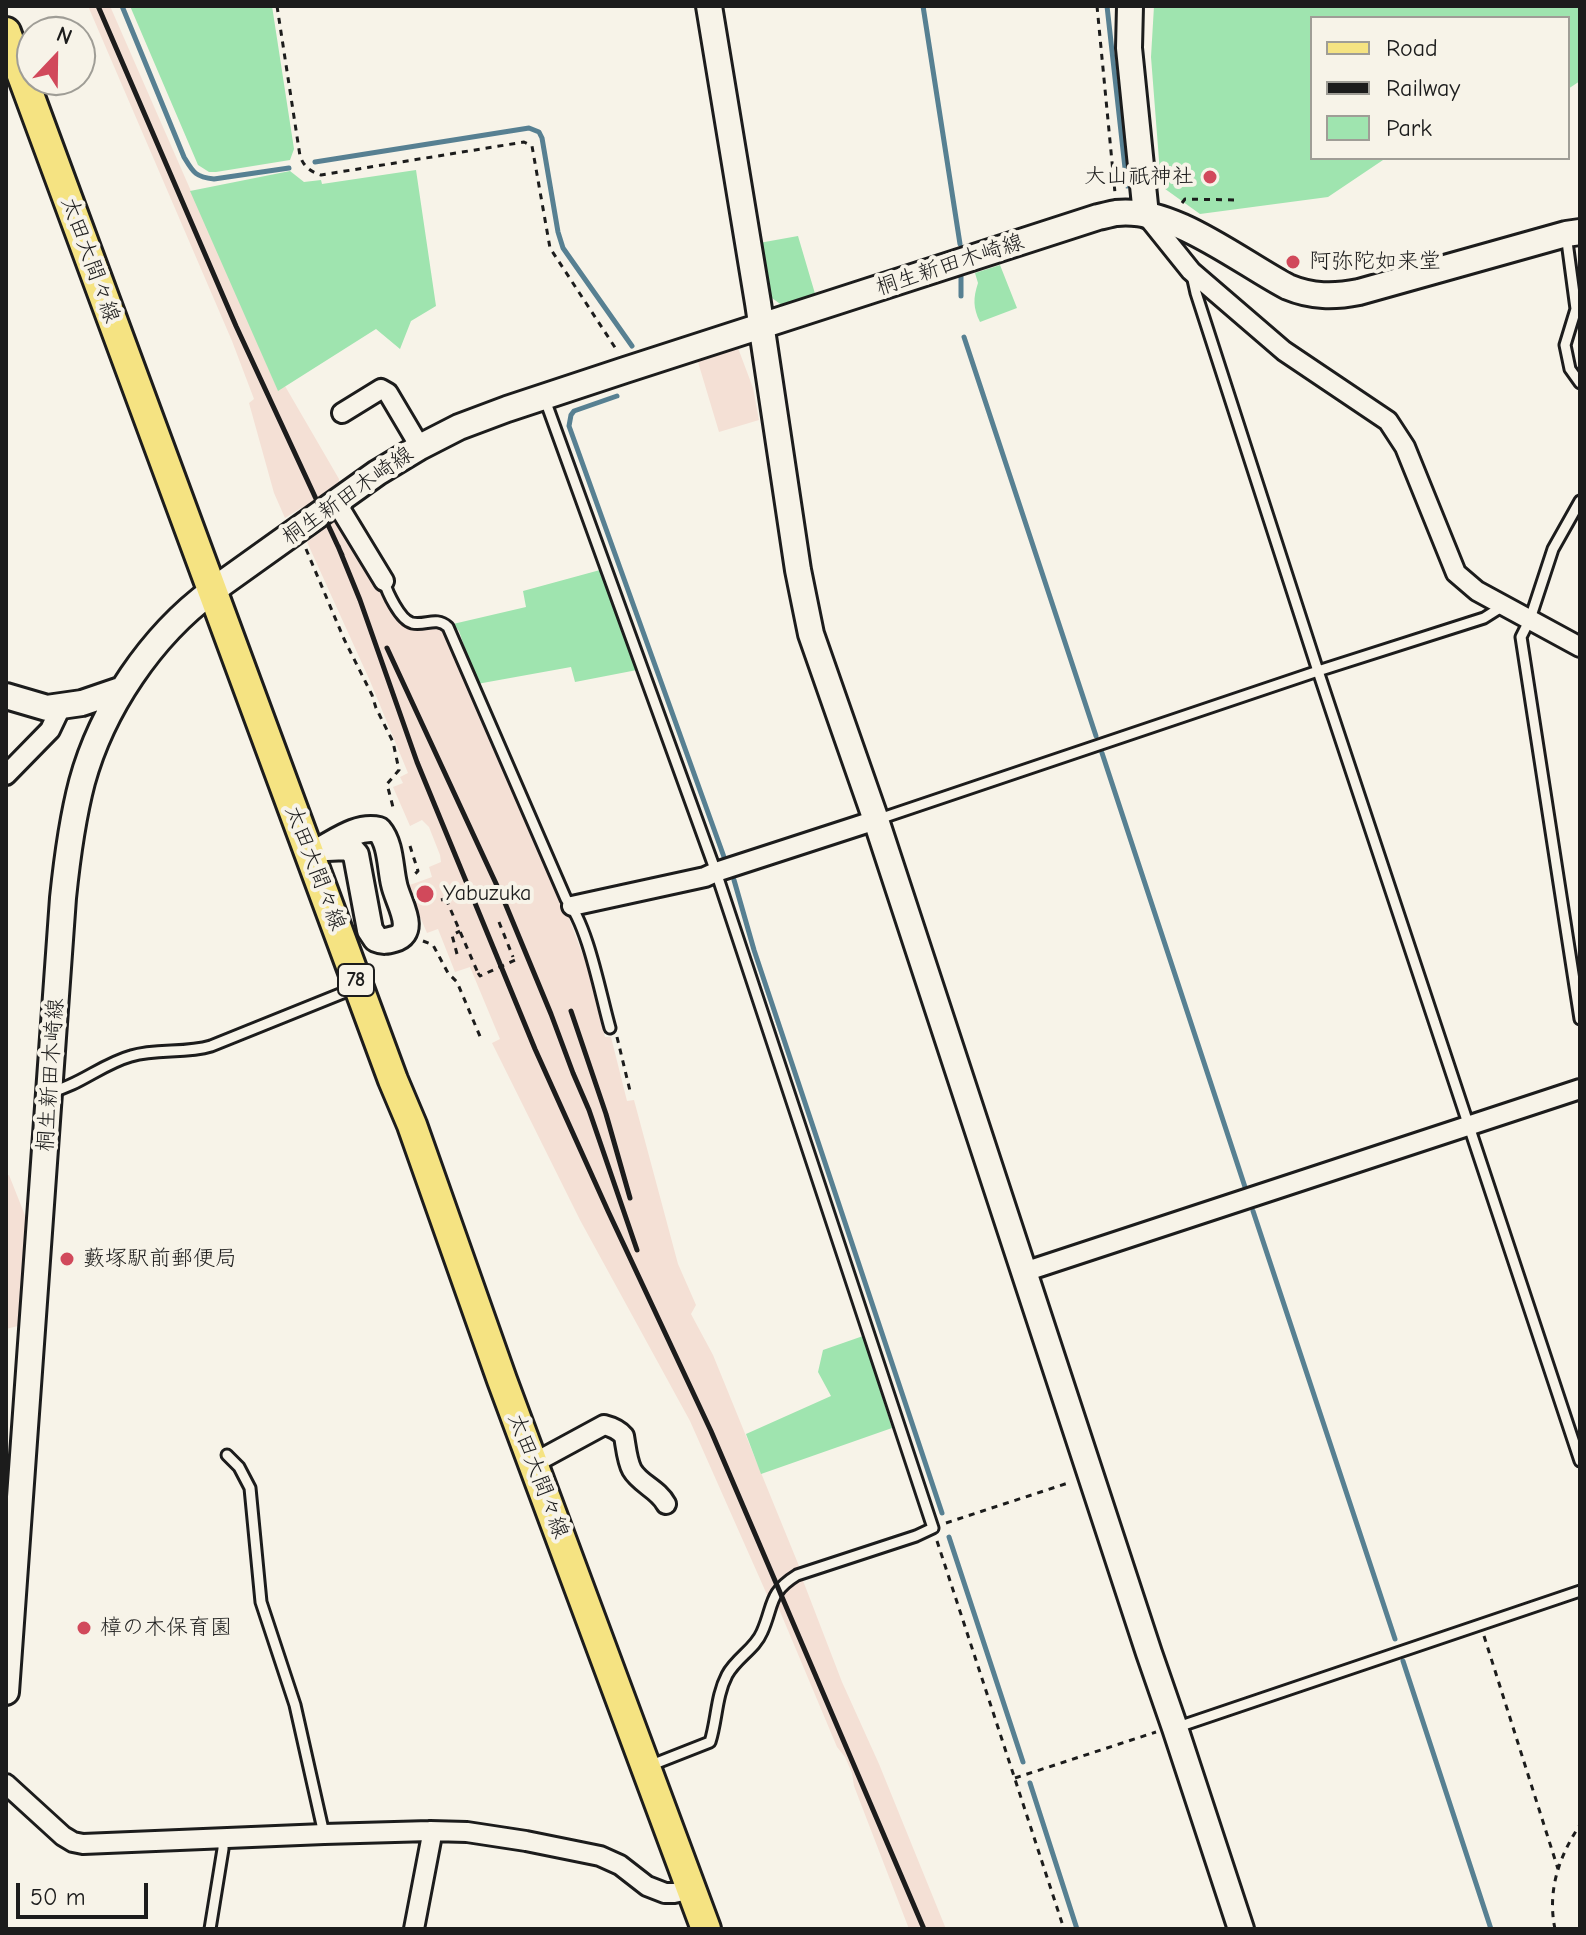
<!DOCTYPE html>
<meta charset="utf-8">
<style>
body{margin:0}
#map{position:relative;width:1586px;height:1935px;overflow:hidden;background:#f7f3e8;font-family:"Comic Neue",sans-serif}
canvas{display:block}
.frame{position:absolute;inset:0;border:8px solid #1c1c1c;pointer-events:none}
.legend{position:absolute;left:1310px;top:16px;width:260px;height:144px;box-sizing:border-box;background:#f7f3e8;border:2px solid #9f9d96;margin:0;padding:10px 14px;list-style:none;font-size:24px;color:#1c1c1c}
.legend li{display:flex;align-items:center;gap:16px;height:40px}
.legend b{width:40px;border:2px solid #9f9d96}
.north{position:absolute;left:16px;top:16px;width:80px;height:80px;box-sizing:border-box;background:#f7f3e8;border:2px solid #9f9d96;border-radius:50%;rotate:22deg;font-size:22px;font-weight:700;line-height:32px;text-align:center;color:#1c1c1c}
.north::after{content:'';display:block;margin:auto;width:28px;height:36px;background:#d1495b;clip-path:polygon(50% 0,100% 100%,50% 72%,0 100%)}
.scale{position:absolute;left:16px;top:1883px;width:132px;height:36px;box-sizing:border-box;border:4px solid #1c1c1c;border-top:0;padding-left:10px;font-size:24px;line-height:28px;white-space:nowrap;color:#1c1c1c;-webkit-text-stroke:6px #f7f3e8;paint-order:stroke}
</style>
<div id="map">
<canvas width="1586" height="1935"></canvas>
<div class="frame"></div>
<ul class="legend">
<li><b style="height:10px;background:#f5e382"></b>Road</li>
<li><b style="height:10px;background:#1c1c1c"></b>Railway</li>
<li><b style="height:22px;background:#9fe4af"></b>Park</li>
</ul>
<div class="north">N</div>
<div class="scale">50 m</div>
</div>
<script>
const ctx = document.querySelector('canvas').getContext('2d');
ctx.lineJoin = 'round';
function fillPath(path, color) { ctx.fillStyle = color; ctx.fill(path, 'evenodd'); }
function strokePath(path, color, width, dash) { ctx.strokeStyle = color; ctx.lineWidth = width; ctx.lineCap = dash ? 'butt' : 'round'; ctx.setLineDash(dash || []); ctx.stroke(path); }
function drawText(font, color, halo, rows, align = 'center') {
  ctx.font = font + ' "Comic Neue","Klee One",sans-serif'; ctx.lineWidth = 8; ctx.setLineDash([]); ctx.textBaseline = 'middle'; ctx.strokeStyle = halo; ctx.fillStyle = color; for (const [text, x, y, turn = 0] of rows) {
    ctx.save(); ctx.translate(x, y); ctx.rotate((+turn || 0) * Math.PI / 180); ctx.textAlign = isNaN(turn) ? turn : align; if (halo) ctx.strokeText(text, 0, 0); ctx.fillText(text, 0, 0); ctx.restore();
  }
}
fillPath(new Path2D(`
 M 88,6 L 110,6 L 278,390 L 285,386 L 339,479 L 339,487 L 304,512 L 301,508 L 285,518 L 274,493 L 249,403 L 254,399 L 232,341 Z
 M 738,348 L 753,388 L 759,420 L 719,432 L 698,362 Z
 M 337,519 L 404,627 L 415,630 L 440,629 L 444,634 L 562,905 L 567,913 L 587,966 L 605,1037 L 611,1037 L 627,1101 L 634,1100 L 678,1264 L 696,1305 L 691,1314 L 713,1355 L 799,1566 L 784,1578 L 768,1597 L 690,1421 L 580,1220 L 492,1043 L 500,1039 L 470,967 L 455,972 L 438,929 L 427,933 L 407,886 L 432,877 L 429,867 L 441,862 L 440,855 L 429,827 L 422,820 L 410,826 L 400,803 L 393,787 L 403,783 L 400,777 L 408,773 L 370,681 L 307,542 Z
 M 9,1175 L 28,1223 L 22,1325 L 6,1329 L 6,1176 Z
 M 802,1578 L 842,1682 L 879,1764 L 946,1929 L 909,1929 L 854,1786 L 852,1773 L 845,1757 L 837,1747 L 779,1609 L 773,1606 L 776,1597 L 789,1583 Z`), '#f4e0d5');
fillPath(new Path2D(`
 M 130,6 L 272,6 L 294,149 L 290,160 L 216,172 L 209,172 L 198,165 Z
 M 1154,6 L 1580,6 L 1580,81 L 1568,89 L 1568,18 L 1312,18 L 1312,158 L 1386,158 L 1328,197 L 1200,214 L 1161,186 L 1151,57 Z
 M 416,170 L 436,306 L 411,321 L 400,349 L 376,329 L 278,391 L 190,191 L 290,171 L 304,182 L 321,180 L 322,184 Z
 M 798,236 L 816,297 L 786,308 L 769,296 L 759,243 Z
 M 1000,265 L 1017,308 L 980,322 C 973,308 973,298 978,283 L 975,273 Z
 M 600,570 L 637,670 L 575,682 L 571,667 L 477,684 L 459,631 L 453,624 L 526,607 L 523,591 Z
 M 863,1336 L 892,1428 L 761,1474 L 746,1434 L 831,1396 L 818,1372 L 823,1350 Z`), '#9fe4af');
strokePath(new Path2D(`
 M 122,6 L 184,157 C 193,172 195,177 214,179 L 289,168
 M 923,6 L 960,244
 M 1107,6 L 1127,186
 M 315,162 L 529,128 L 539,132 L 542,138 L 558,232 L 563,248 L 632,346
 M 961,277 L 961,296
 M 964,337 L 1096,736
 M 617,396 L 574,411 L 571,415 L 569,426 L 724,857
 M 1102,753 L 1245,1187
 M 734,880 L 754,950 L 942,1513
 M 1253,1211 L 1395,1639
 M 949,1537 L 1023,1762
 M 1403,1661 L 1491,1929
 M 1030,1783 L 1077,1929`), '#578092', 5);
const lane = new Path2D(`
 M 1566,234 L 1576,309 L 1565,345 L 1570,369 L 1580,383
 M 1192,275 L 1196,293 L 1318,671 L 1580,1461
 M 544,397 L 716,872 L 933,1528 L 916,1536 L 797,1575 C 768,1593 774,1605 762,1632 C 755,1649 736,1658 727,1675 C 716,1696 717,1720 710,1742 L 649,1766
 M 1580,501 L 1553,549 L 1530,619 L 1521,637 L 1580,1019
 M 384,581 C 387,592 400,620 412,623 C 426,626 436,616 448,627 L 566,899 C 588,925 600,993 610,1028
 M 879,819 L 1318,671 L 1484,618 L 1503,606
 M 51,1092 C 80,1085 102,1064 131,1056 C 157,1048 185,1054 211,1046 L 355,988
 M 227,1455 L 239,1467 L 250,1488 L 261,1602 L 295,1705 L 324,1834
 M 1175,1728 L 1580,1591
 M 210,1929 L 223,1849 L 223,1839`);
const street = new Path2D(`
 M 1146,215 L 1191,271 L 1284,351 L 1388,421 L 1405,447 L 1456,573 L 1477,591 L 1580,647
 M 342,413 L 381,389 L 388,393 L 420,447
 M 336,502 L 384,581
 M 6,775 L 50,730 L 61,707
 M 572,906 L 705,877 L 716,872 L 876,820
 M 1024,1272 L 1580,1089
 M 534,1463 L 604,1425 C 612,1427 619,1430 624,1436 C 626,1447 627,1461 632,1470 C 640,1484 658,1489 666,1504
 M 6,1784 L 63,1836 L 73,1842 L 83,1844 L 324,1834 L 430,1831 L 467,1832 L 526,1841 L 600,1856 L 620,1865 L 647,1886 L 665,1893 L 674,1893 L 692,1889
 M 414,1929 L 431,1840 L 430,1831`);
const secondary = new Path2D(`
 M 709,6 L 758,303 L 798,570 L 811,634 L 876,820 L 1149,1653 L 1175,1728 L 1241,1929
 M 1130,6 L 1129,48 L 1146,215
 M 6,696 L 47,708 L 82,703 L 123,689
 M 310,855 C 331,846 355,824 379,830 C 391,844 390,867 394,884 C 397,901 419,932 394,939 C 387,941 383,942 376,939 L 370,930 L 356,855 L 349,847 L 327,848
 M 6,1692 L 63,898 C 67,859 72,820 82,782 C 102,709 151,636 212,591 L 377,473 L 420,447 L 459,427 L 507,409 L 625,370 L 1098,217 C 1104,216 1110,214 1116,213 C 1172,206 1240,262 1288,287 C 1312,297 1334,297 1359,292 L 1566,234 L 1580,232`);
const primary = new Path2D(`
 M 6,32 L 393,1080 L 412,1125 L 502,1380 L 706,1929`);
strokePath(lane, '#1c1c1c', 15);
strokePath(street, '#1c1c1c', 24);
strokePath(secondary, '#1c1c1c', 30);
strokePath(primary, '#1c1c1c', 34);
strokePath(new Path2D(`
 M 277,6 L 300,156 C 304,167 311,172 321,175 L 524,142 L 532,146 L 550,248 L 618,352
 M 1097,6 L 1115,193
 M 1182,203 L 1185,199 L 1235,200
 M 306,549 L 344,639 L 372,695 L 376,708 L 393,742 L 399,770 L 387,784 L 394,811
 M 410,846 L 418,871 L 414,875
 M 446,899 L 478,973
 M 441,900 L 451,897
 M 499,922 L 513,957
 M 423,941 L 433,945 L 448,973 L 457,982 L 482,1041
 M 457,954 L 452,935 L 460,931
 M 617,1037 L 631,1095
 M 946,1523 L 1071,1482
 M 937,1541 L 1064,1929
 M 1484,1636 L 1558,1869
 M 1015,1778 L 1156,1732
 M 1555,1929 C 1547,1891 1559,1856 1580,1825`), '#1c1c1c', 3, [6, 6]);
strokePath(lane, '#f7f3e8', 9);
strokePath(street, '#f7f3e8', 18);
strokePath(secondary, '#f7f3e8', 24);
strokePath(primary, '#f5e382', 28);
strokePath(new Path2D(`
 M 98,6 L 236,326 L 342,555
 M 338,546 L 360,600 L 417,762 L 535,1049 L 608,1211 L 711,1431 L 924,1929
 M 387,648 L 505,903 L 551,1014 L 573,1073 L 589,1110 L 637,1250
 M 571,1011 L 606,1114 L 630,1198`), '#1c1c1c', 5);
strokePath(new Path2D(`
 M 478,973 L 480,976 L 515,960 L 513,957`), '#1c1c1c', 3, [6, 6]);
for (const [x, y, r, color] of [
 [1210,177,8,"#d1495b"],
 [1293,262,8,"#d1495b"],
 [425,894,10,"#d1495b"],
 [67,1259,8,"#d1495b"],
 [84,1628,8,"#d1495b"]
]) { const dot = new Path2D(); dot.arc(x, y, r, 0, 2 * Math.PI); ctx.fillStyle = color; ctx.fill(dot); strokePath(dot, '#f7f3e8', 3); }
for (const [x, y, w] of [
 [356,980,36]
]) { const box = new Path2D(); box.roundRect(x - w / 2, y - 16, w, 32, 6); ctx.fillStyle = '#f7f3e8'; ctx.fill(box); strokePath(box, '#1c1c1c', 2); }
drawText('bold 20px', '#1c1c1c', null, [
 ["78",356,980]
]);
drawText('22px', '#1c1c1c', '#f7f3e8', [
 ["大山祇神社",1194,177,"right"],
 ["阿弥陀如来堂",1309,262],
 ["Yabuzuka",443,894],
 ["藪塚駅前郵便局",83,1259],
 ["樟の木保育園",100,1628]
], 'left');
drawText('22px', '#1c1c1c', '#f7f3e8', [
 ["太田大間々線",90,260,70],
 ["桐生新田木崎線",950,265,-18],
 ["桐生新田木崎線",348,496,-35],
 ["太田大間々線",315,868,69],
 ["桐生新田木崎線",51,1075,-86],
 ["太田大間々線",538,1476,69]
]);
</script>
